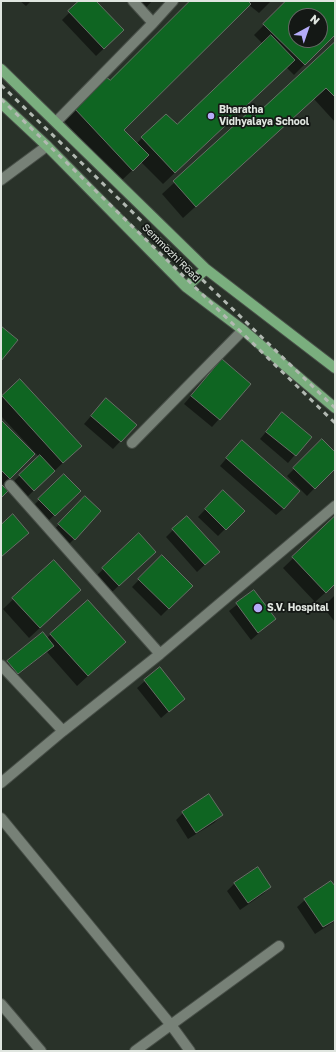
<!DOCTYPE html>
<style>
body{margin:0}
#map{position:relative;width:336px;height:1052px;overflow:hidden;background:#293229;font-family:"Golos Text",sans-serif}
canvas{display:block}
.frame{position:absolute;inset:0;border:2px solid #e0e6e0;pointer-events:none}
.north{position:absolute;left:288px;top:8px;width:40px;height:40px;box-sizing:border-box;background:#141815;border:1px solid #666a66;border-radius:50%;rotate:40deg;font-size:11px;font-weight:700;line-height:16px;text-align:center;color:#e0e6e0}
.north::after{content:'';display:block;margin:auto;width:14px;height:18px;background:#b5acf9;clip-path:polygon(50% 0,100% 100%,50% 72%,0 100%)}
</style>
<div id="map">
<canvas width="336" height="1052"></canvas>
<div class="frame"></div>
<div class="north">N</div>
</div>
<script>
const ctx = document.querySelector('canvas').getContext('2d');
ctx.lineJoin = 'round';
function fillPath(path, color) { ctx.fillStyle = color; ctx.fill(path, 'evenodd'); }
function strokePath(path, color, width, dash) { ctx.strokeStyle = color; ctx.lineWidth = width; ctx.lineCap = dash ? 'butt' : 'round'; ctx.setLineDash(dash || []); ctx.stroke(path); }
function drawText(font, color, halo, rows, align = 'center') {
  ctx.font = font + ' "Golos Text",sans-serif'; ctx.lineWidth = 3.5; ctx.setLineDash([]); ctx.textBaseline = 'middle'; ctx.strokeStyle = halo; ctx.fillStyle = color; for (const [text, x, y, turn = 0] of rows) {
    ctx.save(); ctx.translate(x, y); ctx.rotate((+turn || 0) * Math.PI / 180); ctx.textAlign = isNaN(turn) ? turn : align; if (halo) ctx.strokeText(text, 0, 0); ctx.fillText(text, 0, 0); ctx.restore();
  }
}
fillPath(new Path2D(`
 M 20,1 L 31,1 L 26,6 Z
 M 81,1 L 95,1 L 123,30 L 96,56 L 62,20 Z
 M 133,1 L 152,1 L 143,11 Z
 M 191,1 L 271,1 L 259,13 L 249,5 L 123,130 L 136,144 L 166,115 L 176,126 L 263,44 L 254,35 L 288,1 L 335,1 L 335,34 L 294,75 L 286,67 L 163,184 L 141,162 L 120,182 L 64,121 L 106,78 L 110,82 ZM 296,16 L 320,16 L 320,40 L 296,40 Z
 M 335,43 L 335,122 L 314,99 L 183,218 L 162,194 L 250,113 L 253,117 Z
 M 215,368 L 250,384 L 212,427 L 184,404 Z
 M 20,380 L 70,456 L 26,498 L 12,483 L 39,457 L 1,416 L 1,398 Z
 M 99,407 L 136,425 L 113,449 L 84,424 Z
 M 275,421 L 310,437 L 288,463 L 260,439 Z
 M 1,422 L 33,454 L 1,486 L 1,496 Z
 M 322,441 L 335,454 L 335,467 L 307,496 L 287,476 Z
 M 234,449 L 284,508 L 276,515 L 220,466 Z
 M 64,475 L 79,491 L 47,522 L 32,507 Z
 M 223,491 L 243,511 L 218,536 L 198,517 Z
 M 77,505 L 74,539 L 67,546 L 52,532 Z
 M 335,518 L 335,584 L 315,602 L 283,568 Z
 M 173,530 L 211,559 L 197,572 L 166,537 Z
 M 139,535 L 147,559 L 111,593 L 95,577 Z
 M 162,556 L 191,586 L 161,616 L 132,587 Z
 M 53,561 L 70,600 L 29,638 L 3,609 Z
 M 254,591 L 275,619 L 251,640 L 229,611 Z
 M 335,595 L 335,622 L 323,607 Z
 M 51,634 L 114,652 L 77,686 L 47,652 L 10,681 L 1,669 L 8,662 L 47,638 Z
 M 145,681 L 183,699 L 161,718 L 137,688 Z
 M 183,813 L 222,815 L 214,823 L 188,839 L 176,820 Z
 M 257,868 L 270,887 L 263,894 L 240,910 L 227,891 L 234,884 Z
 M 335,888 L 335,921 L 315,934 L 297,907 L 305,900 Z`), '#0007');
const building = new Path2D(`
 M 79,1 L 96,1 L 124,30 L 104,49 L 68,11 Z
 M 190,1 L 248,1 L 251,4 L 124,130 L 149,155 L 133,171 L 75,109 L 106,77 L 110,80 Z
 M 286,1 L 335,1 L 335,35 L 305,65 L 263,24 ZM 296,16 L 320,16 L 320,40 L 296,40 Z
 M 271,35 L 295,60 L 175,173 L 141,137 L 166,114 L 177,124 Z
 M 335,42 L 335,97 L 326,88 L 196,207 L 173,181 L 250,111 L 254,116 Z
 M 1,326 L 18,340 L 1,361 Z
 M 222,359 L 251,384 L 220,420 L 191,396 Z
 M 20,379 L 82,446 L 63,463 L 2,396 Z
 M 106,398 L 137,425 L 121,442 L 91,416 Z
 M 282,412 L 312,437 L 296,456 L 266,432 Z
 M 1,420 L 35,454 L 10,479 L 1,470 Z
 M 322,439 L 335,452 L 335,469 L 315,489 L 293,468 Z
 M 242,440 L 300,491 L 284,509 L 226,458 Z
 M 40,455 L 55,471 L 34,491 L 19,475 Z
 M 64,474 L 81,491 L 55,516 L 38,499 Z
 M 1,484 L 8,491 L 1,498 Z
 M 223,490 L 245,511 L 226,530 L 205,509 Z
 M 85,496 L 101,511 L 75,540 L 58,524 Z
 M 13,514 L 29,533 L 1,557 L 1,525 Z
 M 187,516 L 220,552 L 205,565 L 172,529 Z
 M 335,516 L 335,584 L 326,593 L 292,557 Z
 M 139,533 L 156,552 L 119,586 L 102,568 Z
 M 162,555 L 193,586 L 169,609 L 138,579 Z
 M 54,560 L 81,590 L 40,628 L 12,598 Z
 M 254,590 L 276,619 L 258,633 L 236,603 Z
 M 88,600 L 126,642 L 88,676 L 50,634 Z
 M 43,632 L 54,646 L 18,674 L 7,661 Z
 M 160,667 L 185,699 L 169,712 L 144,680 Z
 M 209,794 L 223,815 L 196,833 L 182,812 Z
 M 258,867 L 271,887 L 248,903 L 234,883 Z
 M 331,881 L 335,886 L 335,920 L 323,927 L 304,899 Z`);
fillPath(building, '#0f6522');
strokePath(building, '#667066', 1);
const minor = new Path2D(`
 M 153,23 L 173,1
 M 56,122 L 153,23 L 133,1
 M 1,180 L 47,146
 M 132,443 L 243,330
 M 10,485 L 160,654
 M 1,665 L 63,731 L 160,654 L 335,506
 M 1,783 L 63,731
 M 1,818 L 171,1025 L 190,1051
 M 1,1004 L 41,1051
 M 135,1051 L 279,946`);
const major = new Path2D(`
 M 1,69 L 206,269 L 335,368
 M 1,103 L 47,146 L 186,287 L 243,330 L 335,408
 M 186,287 L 206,269`);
strokePath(minor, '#484f48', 12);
strokePath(major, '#484f48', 12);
strokePath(minor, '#778177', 10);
strokePath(major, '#7aae7e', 10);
strokePath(new Path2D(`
 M 1,85 L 335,408
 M 1,99 L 335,423`), '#b2b9b2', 3, [5, 5]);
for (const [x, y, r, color] of [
 [211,116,4,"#b5acf9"],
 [258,608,5,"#b5acf9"]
]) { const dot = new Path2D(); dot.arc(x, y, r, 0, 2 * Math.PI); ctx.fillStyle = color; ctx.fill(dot); strokePath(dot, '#141815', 1.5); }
drawText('bold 10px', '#e0e6e0', '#141815', [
 ["Bharatha",219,110],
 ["Vidhyalaya School",219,122],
 ["S.V. Hospital",267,608]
], 'left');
drawText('10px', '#e0e6e0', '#141815', [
 ["Semmozhi Road",171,253,45]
]);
</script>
